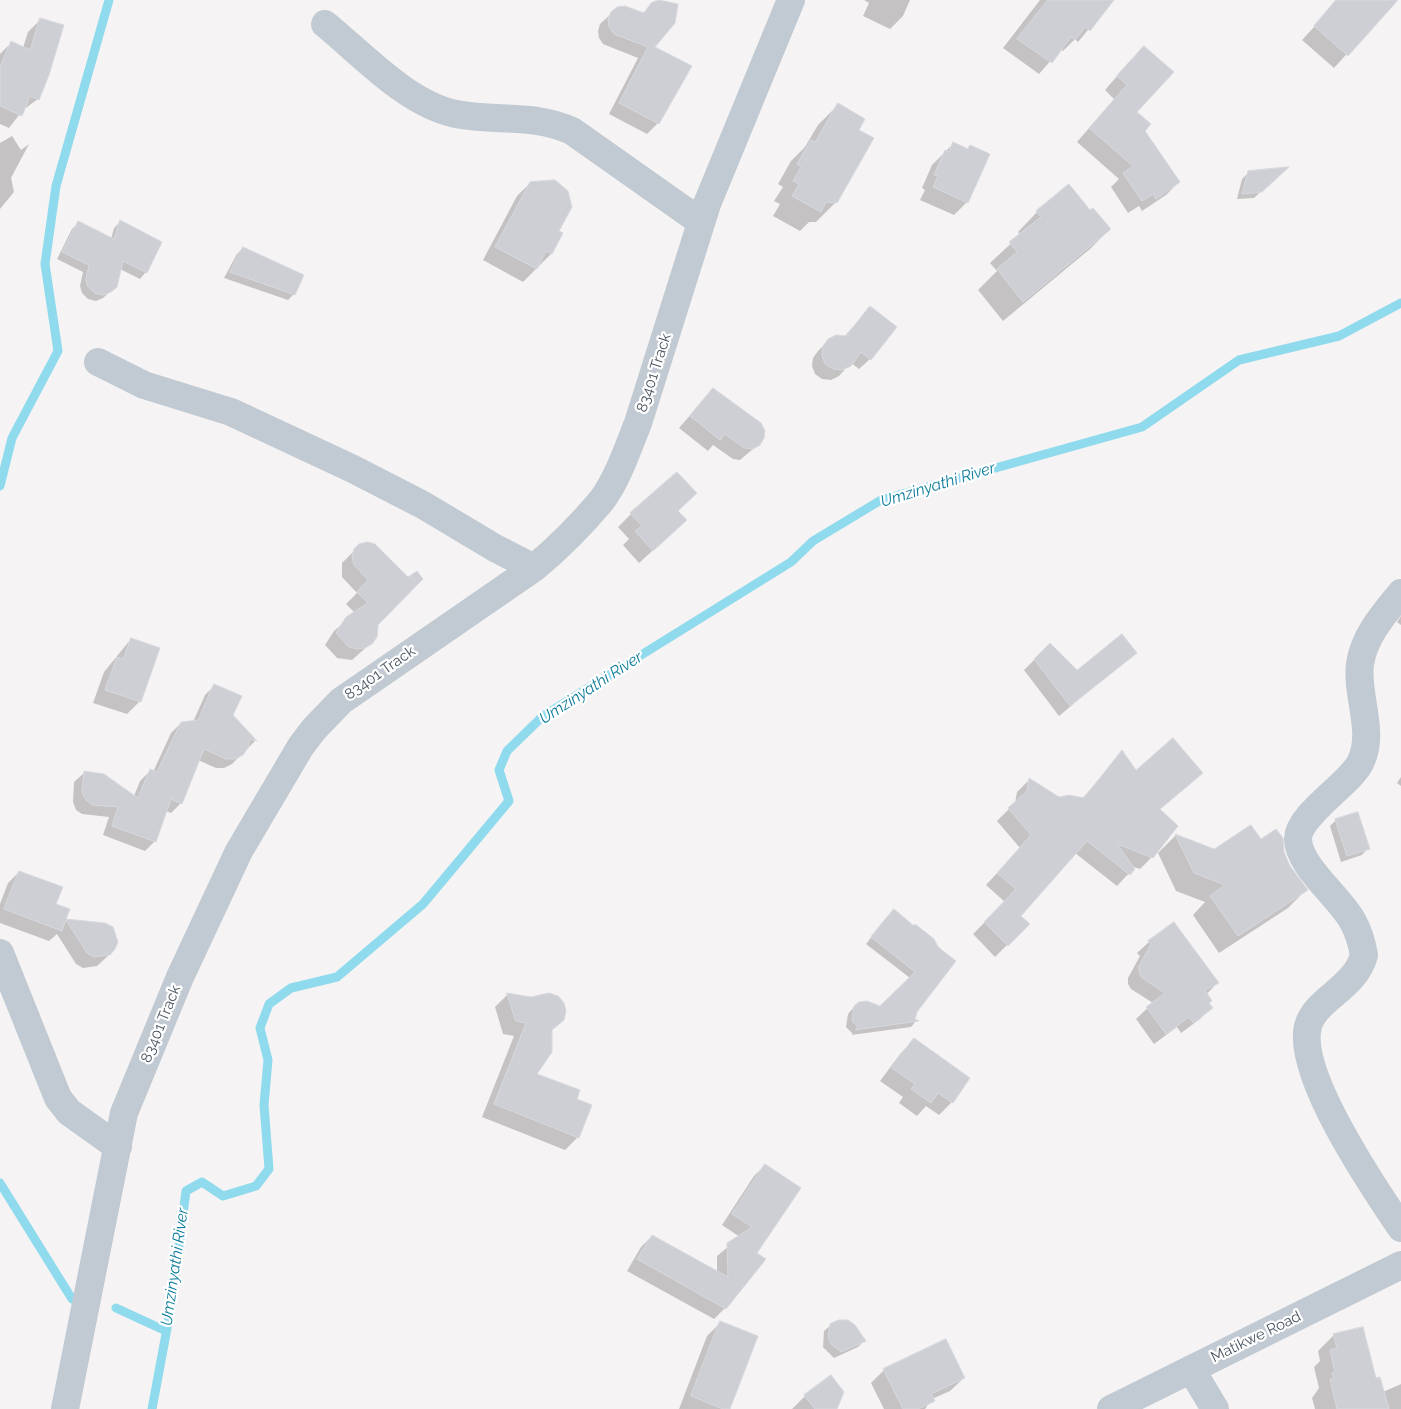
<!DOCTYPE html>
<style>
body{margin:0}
canvas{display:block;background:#f5f3f3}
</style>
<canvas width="1401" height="1409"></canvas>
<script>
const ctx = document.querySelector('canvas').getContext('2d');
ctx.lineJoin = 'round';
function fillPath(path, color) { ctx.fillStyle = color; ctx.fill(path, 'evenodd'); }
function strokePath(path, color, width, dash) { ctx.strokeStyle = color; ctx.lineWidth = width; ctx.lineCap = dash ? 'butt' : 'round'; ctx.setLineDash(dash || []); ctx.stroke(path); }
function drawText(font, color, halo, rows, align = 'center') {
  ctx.font = font + ' Raleway,sans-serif'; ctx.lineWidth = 4.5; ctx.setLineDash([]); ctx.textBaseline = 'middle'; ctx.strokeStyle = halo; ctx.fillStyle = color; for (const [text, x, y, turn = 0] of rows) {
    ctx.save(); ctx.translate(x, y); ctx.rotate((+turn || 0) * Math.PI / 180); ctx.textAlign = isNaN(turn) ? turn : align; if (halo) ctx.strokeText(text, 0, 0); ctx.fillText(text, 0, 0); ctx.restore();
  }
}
fillPath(new Path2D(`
 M 864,0 L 910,0 L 903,16 L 890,29 L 863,16 L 869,3 Z
 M 1040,0 L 1103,0 L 1109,5 L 1078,42 L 1075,39 L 1063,51 L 1061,49 L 1039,74 L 1003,48 Z
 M 1339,0 L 1396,0 L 1334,68 L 1302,40 Z
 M 652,4 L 658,123 L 647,134 L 609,114 L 638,58 L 603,44 L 599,38 L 598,31 L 600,24 L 612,13 L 642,14 Z
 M 40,20 L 38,99 L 23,110 L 9,128 L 0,124 L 0,54 L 11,43 L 23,48 L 28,32 Z
 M 1131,60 L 1135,112 L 1144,131 L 1179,182 L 1166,195 L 1142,211 L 1139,206 L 1128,213 L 1111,187 L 1119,179 L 1077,142 L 1114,99 L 1105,90 Z
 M 838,105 L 857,130 L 836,202 L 816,222 L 809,222 L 800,231 L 773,216 L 780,204 L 774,201 L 783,187 L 778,184 L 791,161 L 805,147 L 818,125 Z
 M 12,136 L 21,150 L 29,144 L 11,178 L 14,192 L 0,209 L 0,143 Z
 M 953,144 L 967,150 L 970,146 L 967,202 L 954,215 L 920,200 L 925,190 L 922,188 L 932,165 Z
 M 1285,169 L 1254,198 L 1237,199 L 1242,179 L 1249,172 Z
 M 530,183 L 557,231 L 561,234 L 551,254 L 523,282 L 483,260 L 517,196 Z
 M 1090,211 L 1110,229 L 1090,249 L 1003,321 L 978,290 L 997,271 L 990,263 L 1020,235 L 1018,232 L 1037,212 Z
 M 120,222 L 161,243 L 146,272 L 140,279 L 120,269 L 116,286 L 103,298 L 96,301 L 88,299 L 82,293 L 80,286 L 83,272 L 57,259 L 72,229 L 78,223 L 111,239 L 114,228 Z
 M 243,248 L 294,294 L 288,300 L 224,278 L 237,254 Z
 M 870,307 L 870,359 L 859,369 L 851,363 L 839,376 L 831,380 L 822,379 L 815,374 L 812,366 L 813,358 L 818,351 L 829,340 L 844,337 Z
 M 713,389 L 759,444 L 740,460 L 733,459 L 713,445 L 708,451 L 679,428 Z
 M 676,511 L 672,533 L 639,563 L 623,545 L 629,539 L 618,527 L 631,514 Z
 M 367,543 L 371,643 L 352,660 L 337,658 L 325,645 L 334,631 L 355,613 L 346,604 L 357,593 L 342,577 L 342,563 L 360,545 Z
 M 1401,616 L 1401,625 L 1397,622 Z
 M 131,639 L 140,701 L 127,714 L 93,703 L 104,672 Z
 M 1050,644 L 1076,671 L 1135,653 L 1059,716 L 1024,670 Z
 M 214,686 L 232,715 L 255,741 L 232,764 L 224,768 L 216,768 L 198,760 L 181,803 L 171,813 L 166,811 L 155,841 L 145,851 L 103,835 L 109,817 L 82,814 L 76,810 L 73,802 L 74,782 L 84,773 L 134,796 L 140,781 L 150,771 L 153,772 L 171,733 L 181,723 L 193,722 L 205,695 Z
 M 1122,752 L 1136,771 L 1189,785 L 1159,810 L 1152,857 L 1140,869 L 1131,866 L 1133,869 L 1117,886 L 1075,853 L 1019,916 L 1028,924 L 995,957 L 973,934 L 1005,902 L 986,885 L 1020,848 L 997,821 L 1015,803 L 1017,792 L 1029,780 L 1059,799 L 1082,799 Z
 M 1401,777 L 1401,786 L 1397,783 Z
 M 1336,820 L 1368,848 L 1362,855 L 1341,862 L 1330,826 Z
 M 1176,835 L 1214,851 L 1261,841 L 1283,852 L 1289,867 L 1306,890 L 1288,908 L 1219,953 L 1193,915 L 1205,902 L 1176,891 L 1158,853 Z
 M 19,872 L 55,905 L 64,920 L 105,924 L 109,955 L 97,966 L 83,968 L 76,964 L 57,934 L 49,941 L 0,923 L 0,904 L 8,883 Z
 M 887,917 L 913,927 L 915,925 L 954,961 L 916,1011 L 913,1020 L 916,1021 L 911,1027 L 851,1035 L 853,1034 L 846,1027 L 848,1014 L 854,1007 L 880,1007 L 910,978 L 866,944 Z
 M 1149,942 L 1217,983 L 1206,995 L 1211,1008 L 1200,1019 L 1181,1033 L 1177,1027 L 1154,1044 L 1136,1019 L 1153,1003 L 1131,989 L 1128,984 L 1128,978 L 1140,956 L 1137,953 Z
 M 508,994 L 551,1031 L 535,1074 L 575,1099 L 578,1137 L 565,1150 L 482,1117 L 514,1036 L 503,1034 L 495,1007 Z
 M 914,1039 L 952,1102 L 939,1115 L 926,1106 L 917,1116 L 899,1103 L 903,1097 L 880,1081 L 901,1053 Z
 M 765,1165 L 755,1254 L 725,1308 L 714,1319 L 627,1271 L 641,1247 L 652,1236 L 717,1272 L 717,1256 L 740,1237 L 722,1225 L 754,1176 Z
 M 721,1322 L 729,1409 L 679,1409 L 707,1336 Z
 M 831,1325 L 864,1341 L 858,1347 L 834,1358 L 823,1347 L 824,1331 Z
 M 1334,1335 L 1375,1379 L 1383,1392 L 1401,1384 L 1401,1409 L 1315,1409 L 1312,1398 L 1319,1388 L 1314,1367 L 1320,1361 L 1318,1351 Z
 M 884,1370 L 964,1378 L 950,1391 L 932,1399 L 925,1409 L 884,1409 L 871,1383 Z
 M 805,1396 L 836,1409 L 792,1409 Z`), '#0003');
strokePath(new Path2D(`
 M 0,486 L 12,438 L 58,351 L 45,264 L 56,186 L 109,0
 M 0,1183 L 72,1299
 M 116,1308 L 166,1331
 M 152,1409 L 171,1307 L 186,1191 L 202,1182 L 223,1196 L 256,1186 L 269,1169 L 264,1105 L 268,1060 L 260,1028 L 269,1004 L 291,988 L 337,977 L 423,904 L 509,801 L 499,770 L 507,751 L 543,716 L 791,562 L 813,541 L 881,500 L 1142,427 L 1239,360 L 1339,336 L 1401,303`), '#90daee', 9);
const building = new Path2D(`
 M 659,0 L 678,4 L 675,23 L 655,47 L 692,66 L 659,124 L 619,103 L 648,47 L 614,34 L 609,27 L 608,19 L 611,12 L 617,7 L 625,6 L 644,13 L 651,3 Z
 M 1048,0 L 1114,0 L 1090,31 L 1085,27 L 1075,40 L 1071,37 L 1052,63 L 1017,39 Z
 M 1336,0 L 1398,0 L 1348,56 L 1314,26 Z
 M 40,18 L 64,25 L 49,75 L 39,100 L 30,96 L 22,116 L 0,106 L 0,67 L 11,41 L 30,50 Z
 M 1144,46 L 1174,72 L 1137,112 L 1151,124 L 1145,131 L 1180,182 L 1156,199 L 1153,194 L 1142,201 L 1123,173 L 1133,166 L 1089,128 L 1127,85 L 1117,76 Z
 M 838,103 L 865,119 L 859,130 L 874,138 L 837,203 L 826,202 L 821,212 L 792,196 L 799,184 L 793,181 L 801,167 L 797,164 L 811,140 L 815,142 Z
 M 953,142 L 968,149 L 970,145 L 990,154 L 968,203 L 933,187 L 938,176 L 934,175 L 945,150 L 949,152 Z
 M 1289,167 L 1262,192 L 1242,194 L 1248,171 Z
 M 555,180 L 568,191 L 572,207 L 559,231 L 563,233 L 552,254 L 546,251 L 537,269 L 495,247 L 530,182 Z
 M 1069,184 L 1090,210 L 1093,208 L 1111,229 L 1023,302 L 997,269 L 1017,252 L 1009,242 L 1041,217 L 1036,211 Z
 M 120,220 L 162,242 L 147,273 L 123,261 L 117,287 L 111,292 L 103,295 L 95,293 L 88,287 L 86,279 L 89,265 L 62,252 L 78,221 L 114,239 Z
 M 243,247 L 304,275 L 295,295 L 230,272 Z
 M 870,306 L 897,327 L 871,360 L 861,352 L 851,366 L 842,370 L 833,369 L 825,364 L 822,355 L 823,346 L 828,339 L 836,335 L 846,336 Z
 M 713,388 L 761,423 L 765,431 L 764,438 L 760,445 L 753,449 L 744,448 L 725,434 L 720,440 L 690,416 Z
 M 677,472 L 697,493 L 678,511 L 687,520 L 653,551 L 635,531 L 642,526 L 630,513 Z
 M 368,542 L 375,544 L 408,577 L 417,571 L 423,579 L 378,625 L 377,637 L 372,644 L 365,648 L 357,649 L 349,647 L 336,633 L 346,617 L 368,603 L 357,592 L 368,580 L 354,565 L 352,557 L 354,549 L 359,544 Z
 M 1122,634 L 1137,653 L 1070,706 L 1034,659 L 1050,643 L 1077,670 Z
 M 131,638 L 160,648 L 141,702 L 105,690 L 117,657 L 123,659 Z
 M 214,684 L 242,696 L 233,715 L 257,741 L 250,739 L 248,748 L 243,755 L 235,759 L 226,759 L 204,749 L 182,804 L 171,799 L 156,842 L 112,826 L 118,807 L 92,805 L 86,800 L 82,792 L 84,771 L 104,774 L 138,798 L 150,769 L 157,772 L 181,722 L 198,720 Z
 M 1173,738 L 1203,773 L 1160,809 L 1178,826 L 1153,858 L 1117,844 L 1135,869 L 1130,875 L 1087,841 L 1021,916 L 1030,924 L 1008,946 L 984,922 L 1016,889 L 997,873 L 1031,835 L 1008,808 L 1027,791 L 1029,778 L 1059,797 L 1069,795 L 1084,798 L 1122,750 L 1136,770 Z
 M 1358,812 L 1370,849 L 1347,856 L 1335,819 Z
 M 1251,825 L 1261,839 L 1276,829 L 1283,838 L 1284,852 L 1290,866 L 1308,890 L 1238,936 L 1210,896 L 1225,885 L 1194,873 L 1175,834 L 1214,849 Z
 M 19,871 L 63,887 L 56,904 L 70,909 L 66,919 L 105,923 L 113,927 L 118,942 L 115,949 L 110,955 L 94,957 L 87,953 L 66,920 L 62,931 L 4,909 Z
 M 894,909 L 914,926 L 915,924 L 934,939 L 938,947 L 956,961 L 917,1012 L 915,1019 L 919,1021 L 855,1030 L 858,1027 L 852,1021 L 854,1006 L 859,1002 L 867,1001 L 880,1006 L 915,972 L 871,937 Z
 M 1174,922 L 1219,983 L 1205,990 L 1212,1001 L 1209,1003 L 1213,1008 L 1193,1023 L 1189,1017 L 1166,1034 L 1146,1007 L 1165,993 L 1142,978 L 1139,972 L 1139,966 L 1151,944 L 1148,941 Z
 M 507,993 L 531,997 L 549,993 L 558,996 L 564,1003 L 566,1011 L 564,1020 L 552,1030 L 552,1052 L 537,1074 L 580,1090 L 577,1099 L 592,1105 L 579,1138 L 494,1104 L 526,1023 L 516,1021 Z
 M 914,1038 L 970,1078 L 953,1103 L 938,1093 L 931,1103 L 911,1089 L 915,1084 L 892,1068 Z
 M 765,1164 L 801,1188 L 757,1253 L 766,1259 L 726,1309 L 637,1259 L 652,1235 L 728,1277 L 727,1243 L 752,1227 L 732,1214 Z
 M 839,1320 L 848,1320 L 855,1325 L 866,1341 L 841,1352 L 831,1344 L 828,1336 L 830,1324 Z
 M 720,1321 L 758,1336 L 730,1409 L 723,1409 L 691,1396 Z
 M 1363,1327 L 1376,1378 L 1380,1377 L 1389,1409 L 1337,1409 L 1330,1379 L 1334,1379 L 1332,1373 L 1335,1372 L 1330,1350 L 1337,1348 L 1333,1334 Z
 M 946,1339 L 965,1378 L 931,1394 L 935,1401 L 918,1409 L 903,1409 L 883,1369 Z
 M 831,1375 L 844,1392 L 837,1409 L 815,1409 L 804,1395 Z`);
fillPath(building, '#cdcfd5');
strokePath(building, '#d7d9de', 1);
strokePath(new Path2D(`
 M 325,24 C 363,55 407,104 456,114 C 496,122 533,113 572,131 L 701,222
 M 98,362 L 144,385 L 231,412 L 353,469 L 423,505 L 495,548 L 534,568
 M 1401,593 C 1384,614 1364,636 1360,664 C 1356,696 1375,731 1361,761 C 1352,783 1298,814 1298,839 C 1298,865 1339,897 1352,920 C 1358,930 1362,944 1364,955 C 1355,989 1316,998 1308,1026 C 1296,1074 1374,1188 1401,1228
 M 0,953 L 58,1098 L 69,1112 L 118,1147
 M 1191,1369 L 1215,1409
 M 65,1409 L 124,1113 L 180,977 L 239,851 L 301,746 L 314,729 L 341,701 L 534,568 C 558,548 582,524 602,500 C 618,478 628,448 638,423 L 707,204 L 791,0
 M 1111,1409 L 1401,1265`), '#c1cad2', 28);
drawText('15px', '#4a5661', '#fff', [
 ["83401 Track",654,373,-72],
 ["83401 Track",380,673,-35],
 ["83401 Track",161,1024,-68],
 ["Matikwe Road",1256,1337,-26]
]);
drawText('italic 16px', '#0c7c9b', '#fff', [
 ["Umzinyathi River",938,485,-17],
 ["Umzinyathi River",591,688,-33],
 ["Umzinyathi River",175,1267,-82]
]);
</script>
